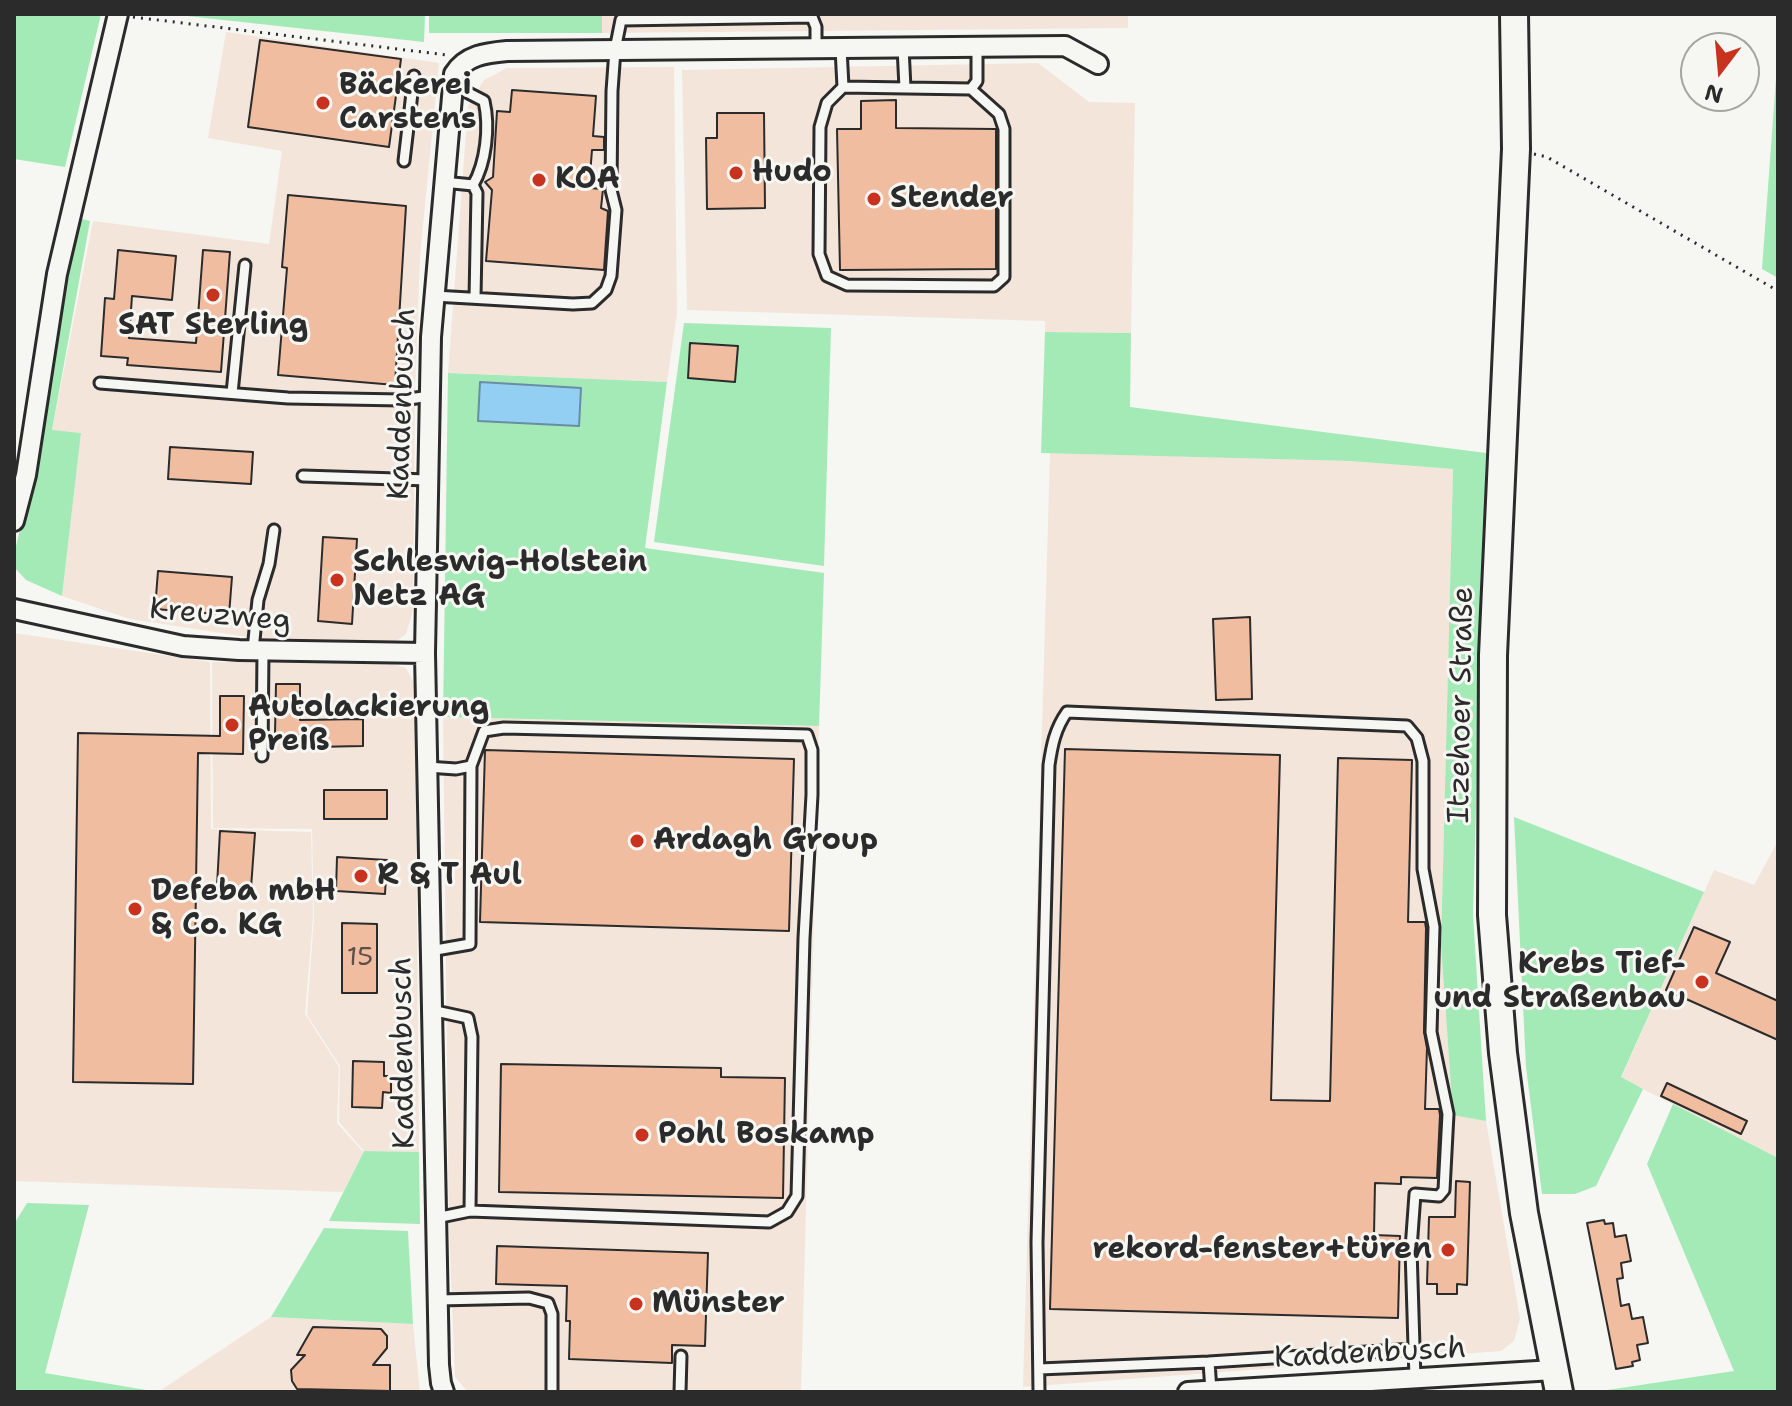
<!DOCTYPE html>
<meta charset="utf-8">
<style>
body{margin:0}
#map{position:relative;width:1792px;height:1406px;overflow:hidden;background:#f6f6f2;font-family:"Shantell Sans",sans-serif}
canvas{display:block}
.frame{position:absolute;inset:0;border:16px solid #2b2b2b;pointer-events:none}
.north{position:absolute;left:1680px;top:32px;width:80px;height:80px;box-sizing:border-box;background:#f6f6f2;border:2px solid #a5a5a2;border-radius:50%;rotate:196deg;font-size:22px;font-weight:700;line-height:32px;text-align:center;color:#2b2b2b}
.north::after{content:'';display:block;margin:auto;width:28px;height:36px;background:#c8321e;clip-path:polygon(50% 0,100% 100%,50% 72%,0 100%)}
</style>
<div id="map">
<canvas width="1792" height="1406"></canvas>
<div class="frame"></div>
<div class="north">N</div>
</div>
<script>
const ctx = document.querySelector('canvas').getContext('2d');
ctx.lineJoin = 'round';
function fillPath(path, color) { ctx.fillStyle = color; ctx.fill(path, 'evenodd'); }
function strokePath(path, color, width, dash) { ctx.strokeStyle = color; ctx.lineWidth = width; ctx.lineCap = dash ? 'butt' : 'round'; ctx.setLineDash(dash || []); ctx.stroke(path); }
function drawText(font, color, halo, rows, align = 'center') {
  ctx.font = font + ' "Shantell Sans",sans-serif'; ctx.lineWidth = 6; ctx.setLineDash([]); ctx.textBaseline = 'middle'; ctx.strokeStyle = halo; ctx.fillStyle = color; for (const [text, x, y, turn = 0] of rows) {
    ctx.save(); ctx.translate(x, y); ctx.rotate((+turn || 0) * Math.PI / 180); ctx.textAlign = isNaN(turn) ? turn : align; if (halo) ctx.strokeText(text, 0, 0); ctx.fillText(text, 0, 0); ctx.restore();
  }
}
fillPath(new Path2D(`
 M 602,14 L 1128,14 L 1128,28 L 602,33 Z
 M 226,32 L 439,63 L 420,256 L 415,392 L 413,610 L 406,634 L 395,642 L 281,642 L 130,619 L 62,596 L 81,433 L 52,431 L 93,221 L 269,244 L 282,151 L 208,138 Z
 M 1038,63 L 1089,102 L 1135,103 L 1131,333 L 1045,332 L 1045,321 L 687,310 L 682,70 Z
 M 674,67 L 677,313 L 667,382 L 448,373 L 468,106 L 484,80 L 507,68 Z
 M 1050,453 L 1350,461 L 1453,469 L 1441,945 L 1453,1114 L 1486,1121 L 1520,1318 L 1514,1341 L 1501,1351 L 1023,1387 Z
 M 14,633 L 210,662 L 211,829 L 311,832 L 313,916 L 305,1014 L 339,1067 L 337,1123 L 363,1152 L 343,1192 L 14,1181 Z
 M 212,662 L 388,663 L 406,668 L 415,684 L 419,1152 L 364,1151 L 339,1122 L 340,1066 L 307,1015 L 314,918 L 312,829 L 213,828 Z
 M 443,717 L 819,726 L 801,1392 L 468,1392 L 455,1377 L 449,1230 Z
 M 1778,841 L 1778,1158 L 1621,1078 L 1714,870 L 1754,885 Z
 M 271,1317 L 413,1324 L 420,1392 L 158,1392 Z`), '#f4e5da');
fillPath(new Path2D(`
 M 14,14 L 101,14 L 65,167 L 14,159 Z
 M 169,14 L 425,14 L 424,42 Z
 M 429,14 L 602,14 L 602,33 L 429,33 Z
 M 1778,51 L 1778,278 L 1762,269 Z
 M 75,217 L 90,221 L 52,430 L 81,433 L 62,596 L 26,580 L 14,567 L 16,546 L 44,431 Z
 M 684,323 L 831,328 L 824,566 L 654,542 Z
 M 1045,332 L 1131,333 L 1130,407 L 1486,453 L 1473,915 L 1486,1121 L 1453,1115 L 1441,945 L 1453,469 L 1350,461 L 1041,453 Z
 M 448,373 L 667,382 L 645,548 L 824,573 L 819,726 L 443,717 Z
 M 1514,817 L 1704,892 L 1621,1077 L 1643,1089 L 1596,1186 L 1575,1194 L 1542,1194 L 1526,1067 Z
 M 1673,1104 L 1778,1158 L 1778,1392 L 1594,1392 L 1734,1371 L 1647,1164 Z
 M 364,1151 L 419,1152 L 420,1224 L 329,1221 Z
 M 27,1203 L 89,1205 L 45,1373 L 158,1392 L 14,1392 L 14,1224 Z
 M 324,1228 L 408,1231 L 413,1324 L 271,1317 Z`), '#a4eab7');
const water = new Path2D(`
 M 480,382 L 581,388 L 579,426 L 478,421 Z`);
fillPath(water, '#93cff3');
strokePath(water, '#698da3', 2);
const building = new Path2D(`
 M 260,40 L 401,59 L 389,147 L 248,127 Z
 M 512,90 L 596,96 L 593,136 L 604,137 L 604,150 L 592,150 L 589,188 L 603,189 L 601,208 L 608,211 L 604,270 L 486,261 L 492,190 L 485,182 L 493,177 L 497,111 L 510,112 Z
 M 896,100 L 896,128 L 996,129 L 996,269 L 840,270 L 837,129 L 861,129 L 861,101 Z
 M 717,113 L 764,113 L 765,208 L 707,209 L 706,138 L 717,138 Z
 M 288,195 L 406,206 L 395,385 L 278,375 L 287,268 L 282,267 Z
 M 118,250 L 176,256 L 172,300 L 132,296 L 129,338 L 196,343 L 203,250 L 230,252 L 221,372 L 127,365 L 128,358 L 101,356 L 105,298 L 114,299 Z
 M 690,343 L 738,346 L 735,382 L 688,378 Z
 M 170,447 L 253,452 L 251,484 L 168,479 Z
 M 323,537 L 357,539 L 352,624 L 318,621 Z
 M 158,571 L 232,577 L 229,615 L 155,609 Z
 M 1250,617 L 1252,699 L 1216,700 L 1213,619 Z
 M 276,684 L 300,684 L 300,720 L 363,719 L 363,746 L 313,747 L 313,736 L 275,734 Z
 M 220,696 L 244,696 L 243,754 L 198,753 L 193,1084 L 73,1082 L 78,733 L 220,736 Z
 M 1065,749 L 1280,755 L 1271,1100 L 1330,1101 L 1338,758 L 1412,760 L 1408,922 L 1425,922 L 1426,928 L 1424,1032 L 1427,1048 L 1425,1109 L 1439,1109 L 1440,1115 L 1437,1178 L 1401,1177 L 1401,1184 L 1375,1183 L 1374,1235 L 1400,1236 L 1398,1318 L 1050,1309 Z
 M 485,750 L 794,759 L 789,931 L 480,922 Z
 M 324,790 L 387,790 L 387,819 L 324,819 Z
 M 220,831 L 255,833 L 251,888 L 217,886 Z
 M 337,857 L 387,860 L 385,894 L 336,891 Z
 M 342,923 L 377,924 L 377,993 L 342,993 Z
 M 1694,927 L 1730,942 L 1716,973 L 1778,1001 L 1778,1040 L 1666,990 Z
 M 353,1061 L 384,1062 L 384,1076 L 391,1076 L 391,1093 L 383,1092 L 382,1108 L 352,1107 Z
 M 501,1064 L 721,1068 L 721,1077 L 785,1078 L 783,1198 L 499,1192 Z
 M 1667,1083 L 1747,1121 L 1741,1134 L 1661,1096 Z
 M 1456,1181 L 1470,1182 L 1467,1285 L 1457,1284 L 1457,1294 L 1437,1294 L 1437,1284 L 1427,1284 L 1429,1217 L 1455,1217 Z
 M 1604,1220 L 1605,1224 L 1613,1223 L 1615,1237 L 1626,1235 L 1631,1261 L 1621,1263 L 1623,1278 L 1617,1279 L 1621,1306 L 1629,1304 L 1632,1319 L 1643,1317 L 1648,1343 L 1637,1345 L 1640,1360 L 1632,1362 L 1633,1366 L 1616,1369 L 1587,1223 Z
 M 497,1246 L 708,1253 L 705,1346 L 672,1345 L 672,1363 L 569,1359 L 570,1321 L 566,1321 L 567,1286 L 496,1284 Z
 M 313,1327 L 381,1329 L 387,1336 L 387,1348 L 373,1365 L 390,1365 L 390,1391 L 297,1389 L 292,1381 L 291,1370 L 305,1355 L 297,1355 Z`);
fillPath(building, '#f0bda1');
strokePath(building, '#2b2b2b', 2);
const lane = new Path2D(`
 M 903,47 L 905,88
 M 841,48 L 843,87 L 971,89 L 977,81 L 977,47
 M 453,85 L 484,101 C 490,127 486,163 473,185
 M 843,87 L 827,103 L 820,127 L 819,254 L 827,276 L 847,285 L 994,286 L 1004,277 L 1004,129 L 999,114 L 971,89
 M 404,161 L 414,76
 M 443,182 L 473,185 L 477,193 L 475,298
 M 434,296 L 573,304 L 592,303 L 606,290 L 611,276 L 616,210 L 611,190 L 612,91 L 615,50 L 621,20 L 812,17 L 816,27 L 816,48
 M 100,383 L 288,398 L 402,400 L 430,396
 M 232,393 L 245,265
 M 303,476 L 428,480
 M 253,650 L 258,600 L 269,564 L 274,530
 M 262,756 L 263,651
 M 427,767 L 456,769 L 471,766
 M 430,951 L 470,944 L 471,766 L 484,731 L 504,728 L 807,735 L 812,750 L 812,795 L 804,938 L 797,1196 L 787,1212 L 769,1222 L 470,1211
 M 431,1010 L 468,1018 L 472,1037 L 470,1211 L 436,1218
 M 438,1300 L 529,1298 L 548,1303 L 552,1314 L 552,1392
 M 1209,1362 L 1414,1349
 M 1039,1369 L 1209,1362 L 1211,1391
 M 680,1392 L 681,1356
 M 1039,1392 L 1037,1242 L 1049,765 C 1052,745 1055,729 1067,712 L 1407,726 L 1417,738 L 1423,761 L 1423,869 L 1434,927 L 1431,1032 L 1448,1114 L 1444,1190 L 1439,1196 L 1415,1194 L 1411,1249 L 1415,1379`);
const street = new Path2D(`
 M 14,521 L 26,475 L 57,274 L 118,14
 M 14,609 L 183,646 L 239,650 L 425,653
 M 444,1392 L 441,1383 L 439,1365 L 425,653 L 431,337 L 454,74 C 466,55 486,53 507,51 L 1065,46 L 1098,64
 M 1188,1392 L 1554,1370`);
const secondary = new Path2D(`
 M 1514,14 L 1516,149 L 1493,655 L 1492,915 L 1503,1053 L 1524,1213 L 1559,1392`);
strokePath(lane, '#2b2b2b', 15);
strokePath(street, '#2b2b2b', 24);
strokePath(secondary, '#2b2b2b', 32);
strokePath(new Path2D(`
 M 133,17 L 447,55
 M 1534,154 L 1547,157 L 1778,291`), '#2b2b2b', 3, [2, 6]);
strokePath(lane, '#f6f6f2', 9);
strokePath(street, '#f6f6f2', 18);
strokePath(secondary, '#f6f6f2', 26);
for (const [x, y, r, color] of [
 [323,103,8,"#c8321e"],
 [736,173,8,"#c8321e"],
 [539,180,8,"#c8321e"],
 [874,199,8,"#c8321e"],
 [213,295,8,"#c8321e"],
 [337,580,8,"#c8321e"],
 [232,725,8,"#c8321e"],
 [637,841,8,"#c8321e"],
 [361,876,8,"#c8321e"],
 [135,909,8,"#c8321e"],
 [1702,982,8,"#c8321e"],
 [642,1135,8,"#c8321e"],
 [1448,1250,8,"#c8321e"],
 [636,1304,8,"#c8321e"]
]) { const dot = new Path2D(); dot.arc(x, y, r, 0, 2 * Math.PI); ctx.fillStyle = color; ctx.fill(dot); strokePath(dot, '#f6f6f2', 3); }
drawText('26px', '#5c5048', null, [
 ["15",360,958]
]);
drawText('bold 30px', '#2b2b2b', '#f6f6f2', [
 ["Bäckerei",339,86],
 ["Carstens",339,120],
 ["Hudo",752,173],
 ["KOA",555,180],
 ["Stender",890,199],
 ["SAT Sterling",213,326,"center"],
 ["Schleswig-Holstein",353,563],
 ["Netz AG",353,597],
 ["Autolackierung",248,708],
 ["Preiß",248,742],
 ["Ardagh Group",653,841],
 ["R & T Aul",377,876],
 ["Defeba mbH",151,892],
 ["& Co. KG",151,926],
 ["Krebs Tief-",1686,965,"right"],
 ["und Straßenbau",1686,999,"right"],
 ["Pohl Boskamp",658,1135],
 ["rekord-fenster+türen",1432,1250,"right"],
 ["Münster",652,1304]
], 'left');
drawText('30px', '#2b2b2b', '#f6f6f2', [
 ["Kaddenbusch",403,404,-88],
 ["Kreuzweg",220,616,5],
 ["Itzehoer Straße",1462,705,-89],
 ["Kaddenbusch",404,1053,-91],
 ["Kaddenbusch",1370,1354,-3]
]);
</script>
